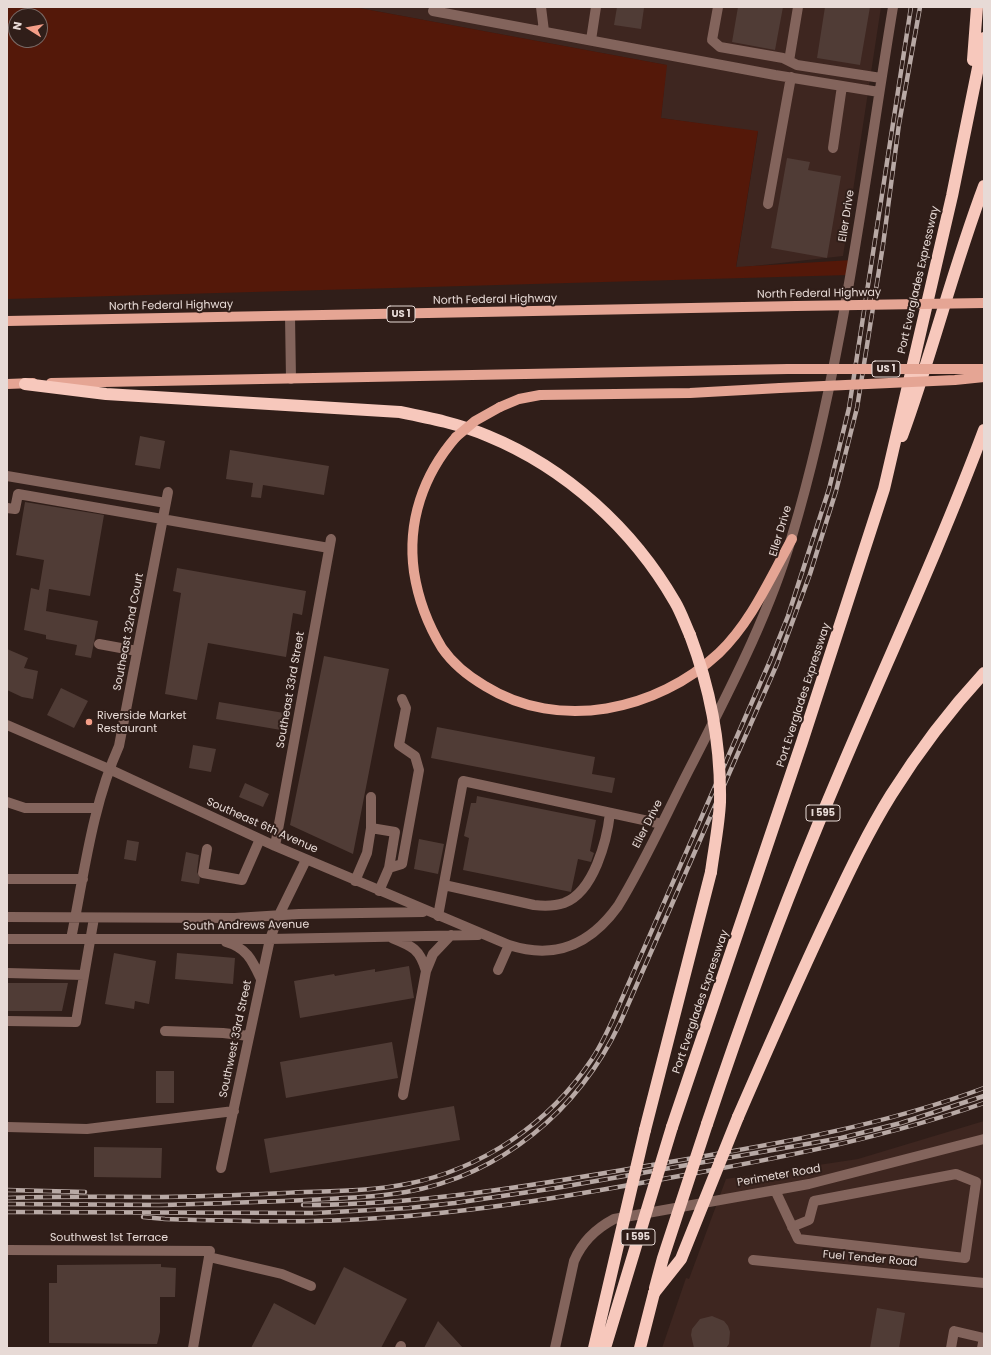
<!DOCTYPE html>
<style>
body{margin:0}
#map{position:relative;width:991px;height:1355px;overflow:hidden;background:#301e19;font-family:Poppins,sans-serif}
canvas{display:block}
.frame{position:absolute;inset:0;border:8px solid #e7dad6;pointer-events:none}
.north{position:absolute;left:8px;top:8px;width:40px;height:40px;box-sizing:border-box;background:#301e19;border:1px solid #796965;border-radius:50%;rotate:281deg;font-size:11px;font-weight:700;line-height:16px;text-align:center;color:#e7dad6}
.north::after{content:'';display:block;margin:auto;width:14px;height:18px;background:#f49e88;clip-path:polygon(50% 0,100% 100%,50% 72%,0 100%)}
</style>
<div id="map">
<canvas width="991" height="1355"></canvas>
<div class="frame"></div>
<div class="north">N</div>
</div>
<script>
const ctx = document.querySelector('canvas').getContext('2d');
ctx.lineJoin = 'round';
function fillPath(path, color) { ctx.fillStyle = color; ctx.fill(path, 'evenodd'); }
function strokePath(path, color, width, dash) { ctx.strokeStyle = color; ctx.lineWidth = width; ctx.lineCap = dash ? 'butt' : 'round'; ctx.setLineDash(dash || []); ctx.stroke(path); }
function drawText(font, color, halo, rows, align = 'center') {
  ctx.font = font + ' Poppins,sans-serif'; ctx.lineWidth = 4; ctx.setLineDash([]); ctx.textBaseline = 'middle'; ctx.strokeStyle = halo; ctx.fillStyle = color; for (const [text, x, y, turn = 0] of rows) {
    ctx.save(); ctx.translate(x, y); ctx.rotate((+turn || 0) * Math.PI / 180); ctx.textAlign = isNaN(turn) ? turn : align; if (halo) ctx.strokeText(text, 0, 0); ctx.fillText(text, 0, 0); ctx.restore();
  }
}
fillPath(new Path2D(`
 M 354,7 L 881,7 L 843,256 L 736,268 L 758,132 L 661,118 L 666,65 Z
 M 984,1121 L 984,1348 L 662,1348 L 686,1278 L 689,1279 L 726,1179 L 858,1159 Z`), '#3e2620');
fillPath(new Path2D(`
 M 7,7 L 354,7 L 667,65 L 661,118 L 758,131 L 736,267 L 852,260 L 849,275 L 7,299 ZM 16,16 L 40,16 L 40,40 L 16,40 Z`), '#541809');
fillPath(new Path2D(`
 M 617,7 L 644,8 L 641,29 L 614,25 Z
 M 738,7 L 783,7 L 775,50 L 732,42 Z
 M 825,7 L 870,7 L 860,65 L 817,58 Z
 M 787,158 L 810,162 L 808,170 L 841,176 L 827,258 L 771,248 Z
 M 140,436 L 165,441 L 160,469 L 135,465 Z
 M 230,450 L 329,466 L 324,495 L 263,485 L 261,498 L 251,497 L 253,483 L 226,479 Z
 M 25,502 L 104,515 L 90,596 L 49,589 L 46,611 L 98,621 L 91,658 L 75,655 L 77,645 L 46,639 L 46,635 L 24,630 L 31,588 L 39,590 L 44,560 L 16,555 Z
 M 177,568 L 306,591 L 302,615 L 293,613 L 286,657 L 208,643 L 197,700 L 165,694 L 181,593 L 173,591 Z
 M 7,649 L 28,658 L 24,668 L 38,671 L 33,699 L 22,697 L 7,690 Z
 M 324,656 L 389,669 L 353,854 L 290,825 Z
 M 61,688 L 88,701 L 74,728 L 47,715 Z
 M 219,702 L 284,713 L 281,730 L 216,719 Z
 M 437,727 L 595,757 L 592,774 L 615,778 L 612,793 L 431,758 Z
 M 193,745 L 216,749 L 211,772 L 189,768 Z
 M 245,783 L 269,794 L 263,807 L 239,797 Z
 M 477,796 L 596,820 L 590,851 L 594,853 L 591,862 L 578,859 L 571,892 L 463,870 L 469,838 L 464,836 L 471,803 L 476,803 Z
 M 419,839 L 444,844 L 438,874 L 414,869 Z
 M 127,840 L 139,842 L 136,861 L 124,859 Z
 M 186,852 L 199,855 L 197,872 L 200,878 L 199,884 L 181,881 Z
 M 114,953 L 156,961 L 149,1004 L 135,1001 L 134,1009 L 105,1004 Z
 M 177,953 L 235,958 L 233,984 L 175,979 Z
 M 409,966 L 414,998 L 300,1018 L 294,981 L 334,974 L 335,976 L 375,969 L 375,972 Z
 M 7,983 L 68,983 L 62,1011 L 7,1011 Z
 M 392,1042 L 398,1078 L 286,1098 L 280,1062 Z
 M 156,1071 L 174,1071 L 174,1103 L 156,1103 Z
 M 454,1106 L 460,1140 L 270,1173 L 264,1139 Z
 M 94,1147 L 162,1148 L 161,1178 L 94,1177 Z
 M 161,1264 L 161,1267 L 176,1268 L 175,1297 L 160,1297 L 160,1332 L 157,1344 L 49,1343 L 49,1283 L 57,1283 L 57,1265 Z
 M 344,1267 L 407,1299 L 381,1348 L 251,1348 L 274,1303 L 315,1325 Z
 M 877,1308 L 905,1313 L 899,1348 L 870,1348 Z
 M 712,1316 L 724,1321 L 728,1326 L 730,1332 L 729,1344 L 726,1348 L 694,1348 L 691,1335 L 692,1329 L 700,1319 Z
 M 438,1321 L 453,1337 L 463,1348 L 424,1348 Z`), '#503c36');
strokePath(new Path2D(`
 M 541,7 L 544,31
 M 718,7 L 712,40 L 720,47 L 783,58 L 797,65 L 881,78
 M 433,11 L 775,75 L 879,92
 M 591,40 L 596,7
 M 789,61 L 798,7
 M 833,148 L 842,86
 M 768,204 L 791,77
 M 290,316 L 291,379
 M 7,476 L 166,503
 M 7,508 L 15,509 L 18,494 L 329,548
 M 99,644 L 137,651
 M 7,725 L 109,769 L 275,846 L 509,945 C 555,960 590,945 618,906 C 646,860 668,810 693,762 C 730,689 769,615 792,536 C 843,365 864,183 893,7
 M 7,802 L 25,808 L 97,808
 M 371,828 L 395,832 L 389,868 L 379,891
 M 275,846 L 331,539
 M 207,849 L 203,873 L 242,880 L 260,839
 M 389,868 L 402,864 L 419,770 L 415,756 L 399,745 L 406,708 L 402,699
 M 7,879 L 83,879
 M 355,881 L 367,853 L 371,828 L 371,797
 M 444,885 L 534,905 C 543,906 555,906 564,903 C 594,892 607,840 610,813
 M 438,916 L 463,781 L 662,824
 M 7,917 L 235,918 L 299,914 L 423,912
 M 392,938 C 412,946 420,949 426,971
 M 7,939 L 270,939 L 478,935
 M 71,939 C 84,875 92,806 119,746 L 168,492
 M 226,942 C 247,948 252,960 261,979
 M 498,970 L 509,945
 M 7,973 L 84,975
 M 7,1021 L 76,1022 L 94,918
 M 165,1031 L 223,1033 L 249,1036
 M 403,1095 L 426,971 L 433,954 L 451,935
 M 7,1127 L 87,1129 L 234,1111
 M 221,1168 L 270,939 L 279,915 L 306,860
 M 775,1190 L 798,1239 L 965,1258 L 976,1182 L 956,1174 L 814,1201 L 809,1220 L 792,1227
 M 7,1250 L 210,1251 L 193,1348
 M 209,1257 L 282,1274 L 311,1286
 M 753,1260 L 984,1283
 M 400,1348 L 401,1346
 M 555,1348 L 574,1261 C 582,1242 595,1229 614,1219 L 809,1184 L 984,1139
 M 951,1348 L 954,1331 L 984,1338
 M 982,1348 L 984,1338`), '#83645c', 10);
strokePath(new Path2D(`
 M 7,321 L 796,306
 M 51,383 L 788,369
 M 7,384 L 33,383
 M 500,407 L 519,399 L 540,395 L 690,393 L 780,388
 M 456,437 C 423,475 407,522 414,572 C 418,598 428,625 442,648 C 453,664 468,676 485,686 C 559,732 657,711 719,653 C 752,621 770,578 792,539`), '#e5a594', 10);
strokePath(new Path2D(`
 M 973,60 L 977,7
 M 25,384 L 106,394 L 400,412 C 430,418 460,424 488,436 C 566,468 633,529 675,602 C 681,612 685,624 690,635
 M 902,436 C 932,354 953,268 984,186
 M 738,1117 C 768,1048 798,979 831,910 C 849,872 868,832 891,795 C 918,752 949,711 984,673
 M 707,1124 C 740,1025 775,928 815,832 C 870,697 933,566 984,430
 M 672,1127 L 802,742 L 884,489 L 952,196 L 984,38
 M 645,1130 L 711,872
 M 640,1348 L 654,1293`), '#f7c8bc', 12);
const rail = new Path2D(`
 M 7,1190 L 85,1192
 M 7,1198 C 55,1196 102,1197 150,1197 C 195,1197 240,1195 285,1193 C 325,1191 367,1192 407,1184 C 482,1169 549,1124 592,1059 C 603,1042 612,1022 620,1003 L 770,661 L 788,616 L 829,489 L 849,408 L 911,7
 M 7,1204 L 165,1205
 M 159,1205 C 208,1204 258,1202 307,1200 C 340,1198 373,1198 406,1192 C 502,1175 579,1110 620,1023 L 777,664 L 810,574 L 836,491 L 857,408 L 883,245 L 899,124 L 920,7
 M 303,1205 C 421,1205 536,1185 652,1165 C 764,1146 877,1128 984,1088
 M 7,1212 L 315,1213 L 409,1208 L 455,1203 L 556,1188 L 841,1138 L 901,1123 L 984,1096
 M 143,1217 L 165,1219 C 231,1221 299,1223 365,1219 C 477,1213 587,1193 696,1173 C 794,1155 890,1136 984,1103`);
strokePath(rail, '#b8a9a5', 4.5);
strokePath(rail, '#301e19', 3, [9]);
strokePath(new Path2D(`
 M 796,306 L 984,303
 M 788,369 L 984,369
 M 780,388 L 955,380 L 984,377
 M 456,437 L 475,421 L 500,407`), '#e5a594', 10);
strokePath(new Path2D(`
 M 690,635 C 710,688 721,746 720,802 C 719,825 714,849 711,872
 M 655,1288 L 663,1258 L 707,1124
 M 654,1293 L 681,1259 L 738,1117
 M 594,1348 L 645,1130
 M 605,1348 L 672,1127`), '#f7c8bc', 12);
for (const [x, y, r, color] of [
 [89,722,4,"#f49e88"]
]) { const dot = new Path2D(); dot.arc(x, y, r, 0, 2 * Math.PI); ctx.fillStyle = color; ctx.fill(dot); strokePath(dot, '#301e19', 1.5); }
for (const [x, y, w] of [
 [401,314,28],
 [886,369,28],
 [823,813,34],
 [638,1237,34]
]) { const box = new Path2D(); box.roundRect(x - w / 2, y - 8, w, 16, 3); ctx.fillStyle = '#301e19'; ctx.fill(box); strokePath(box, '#e7dad6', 1); }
drawText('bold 10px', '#e7dad6', null, [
 ["US 1",401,314],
 ["US 1",886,369],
 ["I 595",823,813],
 ["I 595",638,1237]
]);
drawText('11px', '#e7dad6', '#301e19', [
 ["Eller Drive",847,216,-81],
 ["Port Everglades Expressway",919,280,-77],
 ["North Federal Highway",819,294,-1],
 ["North Federal Highway",495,300,-1],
 ["North Federal Highway",171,306,-1],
 ["Eller Drive",781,531,-73],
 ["Southeast 32nd Court",129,632,-79],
 ["Southeast 33rd Street",291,690,-80],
 ["Port Everglades Expressway",804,695,-72],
 ["Eller Drive",648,824,-63],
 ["Southeast 6th Avenue",262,826,24],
 ["South Andrews Avenue",246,926,-1],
 ["Port Everglades Expressway",701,1002,-71],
 ["Southwest 33rd Street",236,1039,-78],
 ["Perimeter Road",779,1176,-10],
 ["Southwest 1st Terrace",109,1238],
 ["Fuel Tender Road",870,1259,5]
]);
drawText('11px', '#e7dad6', '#301e19', [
 ["Riverside Market",97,716],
 ["Restaurant",97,729]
], 'left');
</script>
